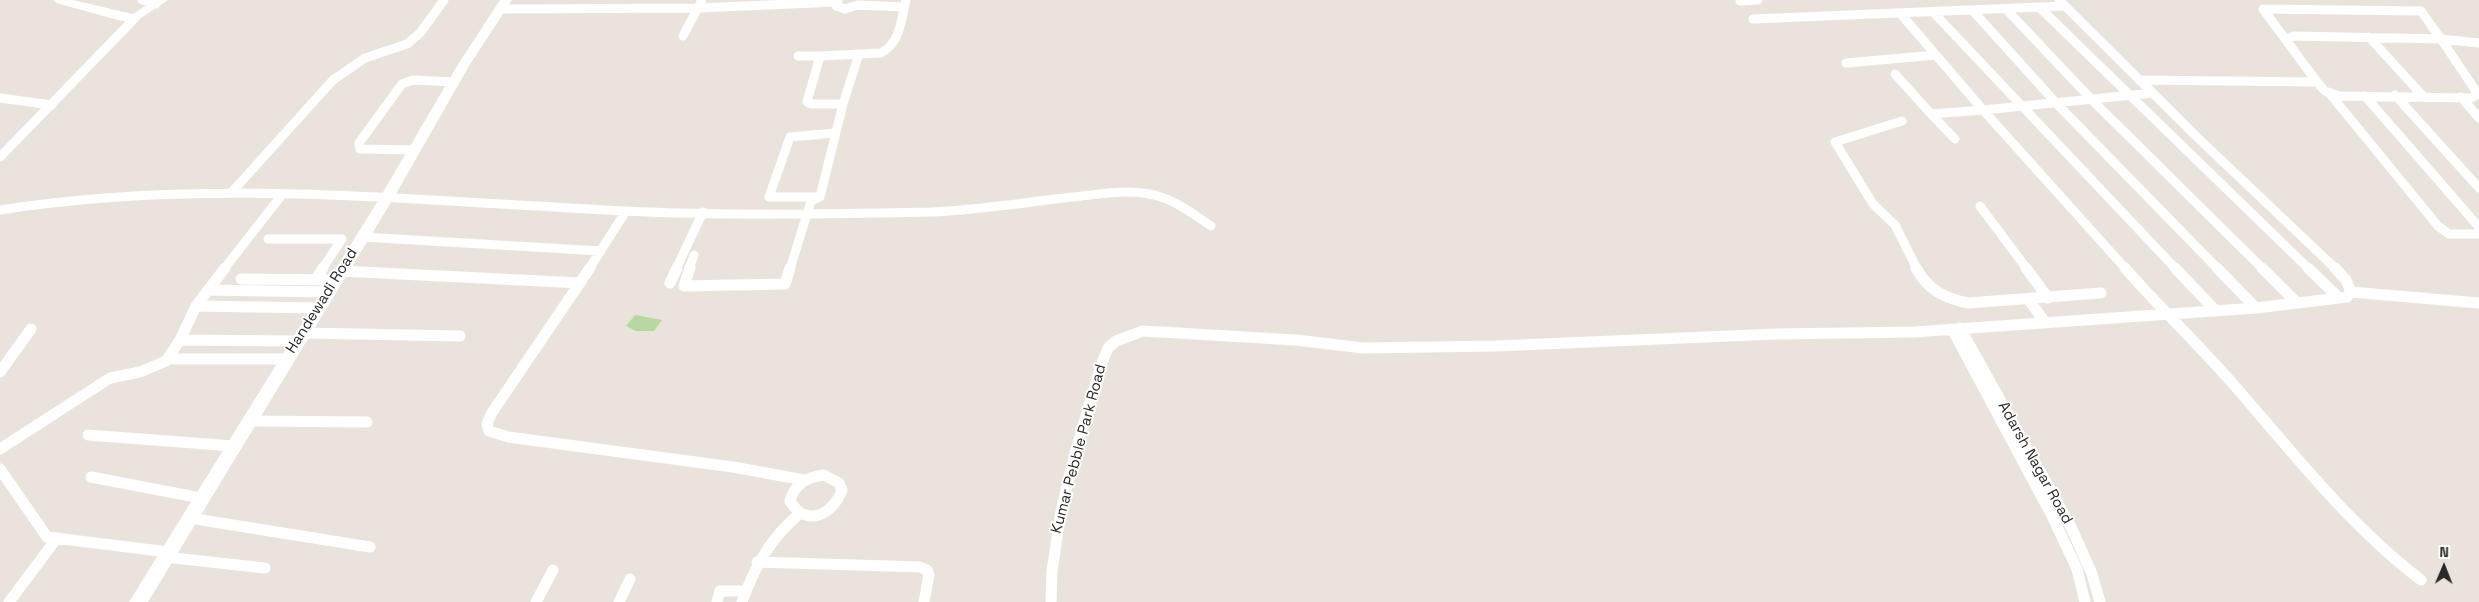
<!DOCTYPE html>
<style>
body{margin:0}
#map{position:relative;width:2479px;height:602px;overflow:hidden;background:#e9e3dc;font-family:"Space Grotesk",sans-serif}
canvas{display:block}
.north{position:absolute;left:2419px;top:542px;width:50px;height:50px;-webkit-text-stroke:4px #fff;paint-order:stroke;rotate:1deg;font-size:14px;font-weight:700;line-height:20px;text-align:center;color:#292929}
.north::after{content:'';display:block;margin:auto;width:18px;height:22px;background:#292929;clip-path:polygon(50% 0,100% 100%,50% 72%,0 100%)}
</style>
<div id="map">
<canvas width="2479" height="602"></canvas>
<div class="north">N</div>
</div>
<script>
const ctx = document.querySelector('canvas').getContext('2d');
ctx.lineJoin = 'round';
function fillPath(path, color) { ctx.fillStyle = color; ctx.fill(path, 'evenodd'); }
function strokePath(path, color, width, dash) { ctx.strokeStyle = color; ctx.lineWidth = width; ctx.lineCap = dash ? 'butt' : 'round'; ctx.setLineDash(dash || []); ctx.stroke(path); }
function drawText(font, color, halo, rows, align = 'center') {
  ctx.font = font + ' "Space Grotesk",sans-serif'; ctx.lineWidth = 4; ctx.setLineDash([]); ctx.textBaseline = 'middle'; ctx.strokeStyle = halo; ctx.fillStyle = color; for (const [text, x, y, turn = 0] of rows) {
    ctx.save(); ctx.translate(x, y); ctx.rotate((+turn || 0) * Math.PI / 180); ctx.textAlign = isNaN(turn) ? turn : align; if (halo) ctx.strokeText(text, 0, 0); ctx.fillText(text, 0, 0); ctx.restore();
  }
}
fillPath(new Path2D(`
 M 635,315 L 662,320 L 654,331 L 636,331 L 626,326 Z`), '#b7d99f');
strokePath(new Path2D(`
 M 142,0 L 156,4
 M 838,0 L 836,6 L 845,9 L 858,5 L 904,7
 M 2059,0 L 2199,139 L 2336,269
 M 1740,1 L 1758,0
 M 2040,8 L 2309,269
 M 500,9 L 699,8 L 836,2
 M 2006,9 L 2092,100 L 2263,269
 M 2263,9 L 2421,11 L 2441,39 L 2479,43
 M 1973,11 L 2057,104 L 2218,269
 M 1900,13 L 1983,110 L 2153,93
 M 1934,13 L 2176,269
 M 1753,19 L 2065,6
 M 683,36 L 702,0
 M 2369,37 L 2423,96
 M 2287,39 L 2294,36 L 2441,39 L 2478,94 L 2471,98 L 2339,96 L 2325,91 L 2317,82
 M 820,56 L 881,53 C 901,42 901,20 906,0
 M 1846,63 L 1936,55
 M 1895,74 L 1931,114 L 1983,110 L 2126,269
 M 2139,80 L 2317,82 L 2263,9
 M 2330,94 L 2438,226 L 2449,234 L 2479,234
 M 2395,95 L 2479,188
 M 2365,96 L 2479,227
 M 2461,97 L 2479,118
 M 0,98 L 52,105
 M 843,104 L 859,54
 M 1931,114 L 1955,139
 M 1902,121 L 1835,142 L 1873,204 L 1895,225 L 1917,269
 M 414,150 L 360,149 L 359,143 L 402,84 L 413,80 L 454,82
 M 0,157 L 135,18
 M 231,193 L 333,80 L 365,58 L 407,44 L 420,33 L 444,0
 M 818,197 L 769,197 L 790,137 L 835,133
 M 1980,206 L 2027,269
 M 0,210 C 207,177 417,201 625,211 C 727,216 830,214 932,212 C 979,210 1026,202 1073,197 C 1103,194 1134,187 1164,198 C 1181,204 1196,216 1211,226
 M 362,237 L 601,251
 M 268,239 L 342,239 L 322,269
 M 224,269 L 281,196
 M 589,269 L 626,211
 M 676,269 L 703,212
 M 689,269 L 694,255
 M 790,269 L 811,201 L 820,197 L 843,104 L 811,104 L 807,102 L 820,56 L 798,56`), '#fff', 9);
strokePath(new Path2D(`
 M 590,268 L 491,414 L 487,424 L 489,431 L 508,437 L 733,467 L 804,480
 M 690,268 L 684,286 L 785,284 L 790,268
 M 1916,268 C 1928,290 1944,298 1968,303 L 2101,293
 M 2026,268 L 2048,298
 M 2125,268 C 2160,308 2199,345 2234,385 C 2293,453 2349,525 2421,580
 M 2175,268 L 2215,310
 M 2217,268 L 2256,308
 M 2262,268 L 2297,303
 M 2308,268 L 2339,298
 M 2335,268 L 2346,280 L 2351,292
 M 341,271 L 580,283
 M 241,279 L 335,280
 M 315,280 L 323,268
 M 670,283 L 677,268
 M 208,290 L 327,292
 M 2029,300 L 2044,321
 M 196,306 L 317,308
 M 1960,328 L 2071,527 L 2092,574 L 2100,602
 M 1952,329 L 2052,516 L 2077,569 L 2085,602
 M 302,333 L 460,336
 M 180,340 L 298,341
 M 167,359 L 286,359
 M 0,372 L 31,329
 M 248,421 L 367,422
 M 88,435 L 233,446
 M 0,449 L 110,378 L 140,372 L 166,361 L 180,340 L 196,306 L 225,268
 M 0,469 L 47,537 L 168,552
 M 824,475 L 839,483 L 842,490 C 833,515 806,528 790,501 C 795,483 807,477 824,475 Z
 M 91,477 L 201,498
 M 189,518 L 370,547
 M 165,557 L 265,568
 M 757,562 L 920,567 L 927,570 L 929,575 L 924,602
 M 9,602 L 57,538
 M 536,602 L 553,570
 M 619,602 L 630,579
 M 717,602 L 720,591 L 746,591
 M 742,602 C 755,566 770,539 799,514
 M 1051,602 L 1052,571 L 1061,511 L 1075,453 L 1101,365 L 1108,348 L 1116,341 L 1143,331 L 1296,340 L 1363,348 L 1495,346 L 1777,334 L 1914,332 L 2256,308 L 2347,297 L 2351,292 L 2479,303`), '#fff', 11);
fillPath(new Path2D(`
 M 54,0 L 73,0 L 133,14 L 154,0 L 168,0 L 135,22 L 122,21 L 56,3 Z
 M 500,0 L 512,0 L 469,66 L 393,199 L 148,602 L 129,602 L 379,199 L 457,66 Z`), '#fff');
drawText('15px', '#292929', '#fff', [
 ["Handewadi Road",322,301,-58],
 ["Kumar Pebble Park Road",1079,449,-75],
 ["Adarsh Nagar Road",2035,463,61]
]);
</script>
